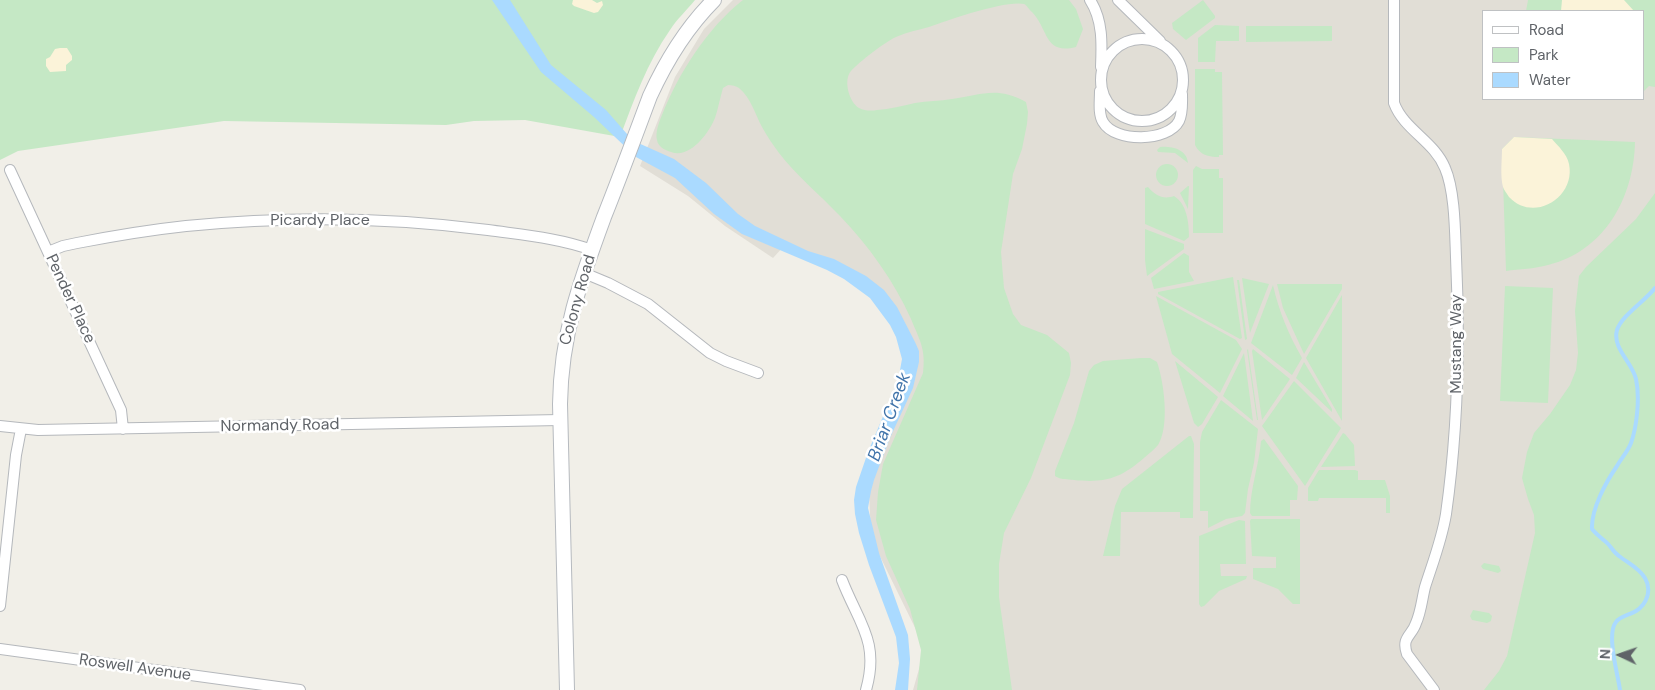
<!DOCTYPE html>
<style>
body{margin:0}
#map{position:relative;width:1655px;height:690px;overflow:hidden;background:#f1efe8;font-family:"DM Sans",sans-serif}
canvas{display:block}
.legend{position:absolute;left:1482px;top:10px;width:162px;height:90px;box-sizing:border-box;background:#fff;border:1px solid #bfc1c3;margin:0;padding:6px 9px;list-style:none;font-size:15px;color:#5f6368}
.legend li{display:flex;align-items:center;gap:10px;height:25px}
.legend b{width:25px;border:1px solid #bfc1c3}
.north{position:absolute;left:1595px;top:630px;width:50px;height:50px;-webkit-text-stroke:4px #fff;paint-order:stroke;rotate:273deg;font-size:14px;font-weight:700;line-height:20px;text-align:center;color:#5f6368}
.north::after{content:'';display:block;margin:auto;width:18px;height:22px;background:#5f6368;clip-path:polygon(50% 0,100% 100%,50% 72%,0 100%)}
</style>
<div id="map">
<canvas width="1655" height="690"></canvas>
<ul class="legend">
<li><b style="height:6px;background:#fff"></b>Road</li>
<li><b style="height:14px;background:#c5e8c5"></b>Park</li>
<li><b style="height:14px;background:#aadaff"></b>Water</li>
</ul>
<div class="north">N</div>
</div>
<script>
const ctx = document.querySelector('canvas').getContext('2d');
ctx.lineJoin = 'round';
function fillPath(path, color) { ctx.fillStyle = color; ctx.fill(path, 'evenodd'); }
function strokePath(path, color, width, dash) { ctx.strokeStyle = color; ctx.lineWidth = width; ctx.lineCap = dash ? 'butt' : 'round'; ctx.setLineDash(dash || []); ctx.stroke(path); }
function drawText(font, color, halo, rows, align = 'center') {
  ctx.font = font + ' "DM Sans",sans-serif'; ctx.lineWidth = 5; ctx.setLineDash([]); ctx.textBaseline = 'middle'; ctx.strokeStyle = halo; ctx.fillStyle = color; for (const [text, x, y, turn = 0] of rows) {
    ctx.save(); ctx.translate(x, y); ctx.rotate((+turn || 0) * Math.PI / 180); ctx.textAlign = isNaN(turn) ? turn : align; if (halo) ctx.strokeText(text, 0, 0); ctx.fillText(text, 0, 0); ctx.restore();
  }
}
fillPath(new Path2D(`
 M 733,0 L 1655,0 L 1655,690 L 913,690 L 925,648 L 871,538 L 869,490 L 906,391 L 904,327 L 876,294 L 785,245 L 773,258 L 725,226 L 688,196 L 640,166 L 675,77 L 704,29 ZM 1484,11 L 1644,11 L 1644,99 L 1484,99 Z`), '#e1ded6');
fillPath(new Path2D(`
 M 0,0 L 695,0 C 687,10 677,19 670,30 C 647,63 634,100 620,137 L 525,120 L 474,121 L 446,125 L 224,121 L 18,151 L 0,160 Z
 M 743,0 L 1069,0 L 1076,9 L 1083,29 L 1076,47 C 1044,55 1049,30 1032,12 C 1029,10 1027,5 1024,4 C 1006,0 948,20 929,27 C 918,30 907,32 896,37 C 885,42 859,62 851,71 C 843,80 849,102 859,108 C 865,111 871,111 877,110 C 890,109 902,106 915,103 C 927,101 940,101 952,99 C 982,95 996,86 1026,102 L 1028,112 L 1027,124 L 1022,149 L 1013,174 L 1001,252 L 1004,288 L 1013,314 L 1021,325 L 1047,335 L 1069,353 L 1071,363 L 1070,375 L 1031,478 L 1004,533 L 999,564 L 999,597 L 1012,690 L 917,690 L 921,650 L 910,609 L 886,556 L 876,520 L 878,492 L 883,464 L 923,373 C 926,349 920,341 911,319 C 894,281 868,245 840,216 C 819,194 797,176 779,153 C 773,145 767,136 762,127 C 755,114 751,98 739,88 C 736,86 732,85 728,85 L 723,88 C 720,98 718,109 715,118 C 709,133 690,159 671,152 C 665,150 658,147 657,140 C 655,133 659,122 662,115 C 678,74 708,27 743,0 Z
 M 1203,0 L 1215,16 L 1215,18 L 1186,40 L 1173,29 L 1172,23 Z
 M 1528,0 L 1655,0 L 1655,87 L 1649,86 L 1644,91 L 1644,11 L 1526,11 Z
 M 1215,25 L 1239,26 L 1239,41 L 1216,41 L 1215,62 L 1198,62 L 1198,38 Z
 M 1246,26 L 1332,26 L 1332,41 L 1246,42 Z
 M 1195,69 L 1215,69 L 1215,72 L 1222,72 L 1223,155 L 1219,155 L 1219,157 C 1208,157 1200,155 1195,145 Z
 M 1514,137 L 1635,142 C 1634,197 1605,251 1548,265 C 1534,269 1520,269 1506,271 L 1502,149 Z
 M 1160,147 C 1171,146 1187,149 1188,163 L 1175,153 L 1158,152 L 1157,150 Z
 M1156 175a11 11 0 1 1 22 0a11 11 0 1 1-22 0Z
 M 1196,166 L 1202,169 L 1219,169 L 1219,178 L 1223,178 L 1223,233 L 1193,233 L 1193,170 Z
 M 1188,186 L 1189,186 L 1188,209 L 1180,193 Z
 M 1148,187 C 1155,195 1163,200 1174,196 C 1187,204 1189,223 1189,237 L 1184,241 L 1145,224 L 1145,188 Z
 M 1655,193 L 1655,690 L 1484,690 L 1499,671 L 1507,656 L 1535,533 L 1534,515 L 1528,499 L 1522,478 L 1527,452 L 1534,433 L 1550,414 L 1570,385 L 1576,370 L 1578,353 L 1575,311 L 1579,276 L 1586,267 L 1636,219 Z
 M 1145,229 L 1184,244 L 1184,249 L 1147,276 L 1145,260 Z
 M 1184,253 L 1189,256 L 1189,272 L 1194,281 L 1154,289 L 1151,278 Z
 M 1233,277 L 1242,338 L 1240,339 L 1158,294 L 1158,292 Z
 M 1242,278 L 1269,284 L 1250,333 Z
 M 1237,280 L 1239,280 L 1247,339 L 1245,340 Z
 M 1277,284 L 1342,284 L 1342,289 L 1304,354 L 1283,308 Z
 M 1273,285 C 1279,312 1289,335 1302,358 L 1292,375 L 1251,343 Z
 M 1505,286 L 1553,288 L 1548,403 L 1500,401 Z
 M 1342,295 L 1342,421 L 1306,358 Z
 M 1156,296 L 1236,340 L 1242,349 L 1220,393 L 1172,354 Z
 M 1248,349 L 1258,420 L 1257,420 L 1247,350 Z
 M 1253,349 L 1290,379 L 1262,420 L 1252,351 Z
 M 1244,353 L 1253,421 L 1223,396 Z
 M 1141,358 L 1150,358 L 1157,362 C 1164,382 1170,426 1158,445 C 1154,450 1148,454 1144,458 C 1120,479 1104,483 1074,480 C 1067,479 1061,480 1055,476 L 1055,471 L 1074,423 L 1089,371 L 1094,365 L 1103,361 Z
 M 1175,361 L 1218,397 L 1202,424 L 1198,427 L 1194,423 Z
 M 1304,362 L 1332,409 L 1332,412 L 1296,378 Z
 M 1294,381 L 1341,428 L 1305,486 L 1262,426 Z
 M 1221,400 L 1258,429 L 1254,463 L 1248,489 L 1245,513 L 1242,516 L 1226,519 L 1208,528 L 1208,511 L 1200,511 L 1200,442 L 1202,432 Z
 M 1343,433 L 1345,434 L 1354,445 L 1355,466 L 1321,467 Z
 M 1189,436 L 1191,436 L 1194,444 L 1193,518 L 1180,518 L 1180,512 L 1121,512 L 1120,556 L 1103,556 L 1115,506 L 1122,489 Z
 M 1264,439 L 1298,486 L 1297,500 L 1290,500 L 1290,516 L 1252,516 L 1250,513 C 1250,489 1259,465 1261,441 Z
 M 1319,470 L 1355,470 L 1358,471 L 1358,480 L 1385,480 L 1390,496 L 1390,513 L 1386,513 L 1386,498 L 1319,498 L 1318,501 L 1308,501 L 1308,488 Z
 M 1251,519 L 1300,519 L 1300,604 L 1293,604 L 1278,589 L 1253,579 L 1253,568 L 1276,568 L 1276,557 L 1252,556 L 1250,521 Z
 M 1239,520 L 1245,521 L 1246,564 L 1220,564 L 1221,576 L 1247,576 L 1246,579 L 1219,591 L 1204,606 L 1201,607 L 1199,604 L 1199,536 Z
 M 1484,563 L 1499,566 L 1501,571 L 1498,573 L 1483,569 L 1481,566 Z
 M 1473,610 L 1489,613 L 1492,616 L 1491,621 L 1487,623 L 1472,620 L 1470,616 Z`), '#c5e8c5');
fillPath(new Path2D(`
 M 573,0 L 592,0 L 597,3 L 602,1 L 603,5 L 598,12 L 594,13 L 574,6 L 572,4 Z
 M 1562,0 L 1624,0 L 1634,11 L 1561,11 Z
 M 60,48 L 67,48 L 72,56 L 72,60 L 66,65 L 66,71 L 50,72 L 46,66 L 46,59 L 50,57 L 55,49 Z
 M 1514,137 L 1552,139 C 1558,146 1567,154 1569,164 C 1576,198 1533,223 1509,197 C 1507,194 1504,190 1503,187 C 1500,175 1502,161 1502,149 Z`), '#fbf3d9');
fillPath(new Path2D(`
 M 492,0 L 510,0 L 551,65 L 606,110 L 627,134 L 636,142 L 674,159 L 706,183 L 738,214 L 755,226 L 808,251 L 834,259 L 866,276 L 884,290 L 897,307 L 915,342 L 919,351 L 919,362 L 913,388 L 889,440 L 874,480 L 871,491 L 868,508 L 879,553 L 908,635 L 910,659 L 908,690 L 895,690 L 899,663 L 896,637 L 869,565 L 859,533 L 855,514 L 854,500 L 856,487 L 868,452 L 898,381 L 902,359 L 896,337 L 890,325 L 870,298 L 844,279 L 827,270 L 742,234 L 714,214 L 675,178 L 636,157 L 594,117 L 541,72 Z`), '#aadaff');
strokePath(new Path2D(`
 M 1620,690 C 1618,675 1606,634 1616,622 C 1620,616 1630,615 1636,611 C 1647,604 1652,590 1645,578 C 1639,568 1628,563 1619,556 C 1613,552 1611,546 1606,542 C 1601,538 1596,534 1592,529 C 1591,509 1606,482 1617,466 C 1621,459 1628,451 1631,443 C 1637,426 1640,397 1636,379 C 1632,362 1612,348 1617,330 C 1622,315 1645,301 1655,288`), '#aadaff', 4);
const street = new Path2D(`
 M 1090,0 C 1103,20 1102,44 1101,67
 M 1118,0 L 1160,41
 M 1394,0 L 1394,103 C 1404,130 1434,141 1445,168 C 1455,191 1455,232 1456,257 C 1460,343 1458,429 1446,514 C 1442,539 1433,562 1425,587 C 1422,599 1421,612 1416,623 C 1412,636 1401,637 1407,654 L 1434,690
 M1101 80a41 41 0 1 1 82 0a41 41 0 1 1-82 0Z
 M 1100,91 C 1100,101 1098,114 1103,122 C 1115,143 1168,142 1179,121 C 1183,113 1182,102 1182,94
 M 10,170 L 121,410 L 123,429
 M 48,252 L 63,246 L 77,243 C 113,236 149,230 186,226 C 286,216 389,217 488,230 C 523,235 559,238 592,250
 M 584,273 L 608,283 L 648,304 L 710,353 L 726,361 L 758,373
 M 0,426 L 38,430 L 560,420
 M 842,580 C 858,622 880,641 866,690
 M 0,606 L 16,455 L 21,429
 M 0,649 L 300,690`);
const secondary = new Path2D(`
 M 567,690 L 560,404 C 561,334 580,282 604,217 C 620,177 635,136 650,96 C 666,61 686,28 714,0`);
strokePath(street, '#b5b8bc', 12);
strokePath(secondary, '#b6babf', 16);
strokePath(street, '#fff', 10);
strokePath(secondary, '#fff', 14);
drawText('16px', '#5f6368', '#fff', [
 ["Picardy Place",320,221],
 ["Pender Place",70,299,65],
 ["Colony Road",578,300,-74],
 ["Mustang Way",1457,344,-90],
 ["Normandy Road",280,426,-1],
 ["Roswell Avenue",135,668,8]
]);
drawText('italic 18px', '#4174aa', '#fff', [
 ["Briar Creek",890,417,-70]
]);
</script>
